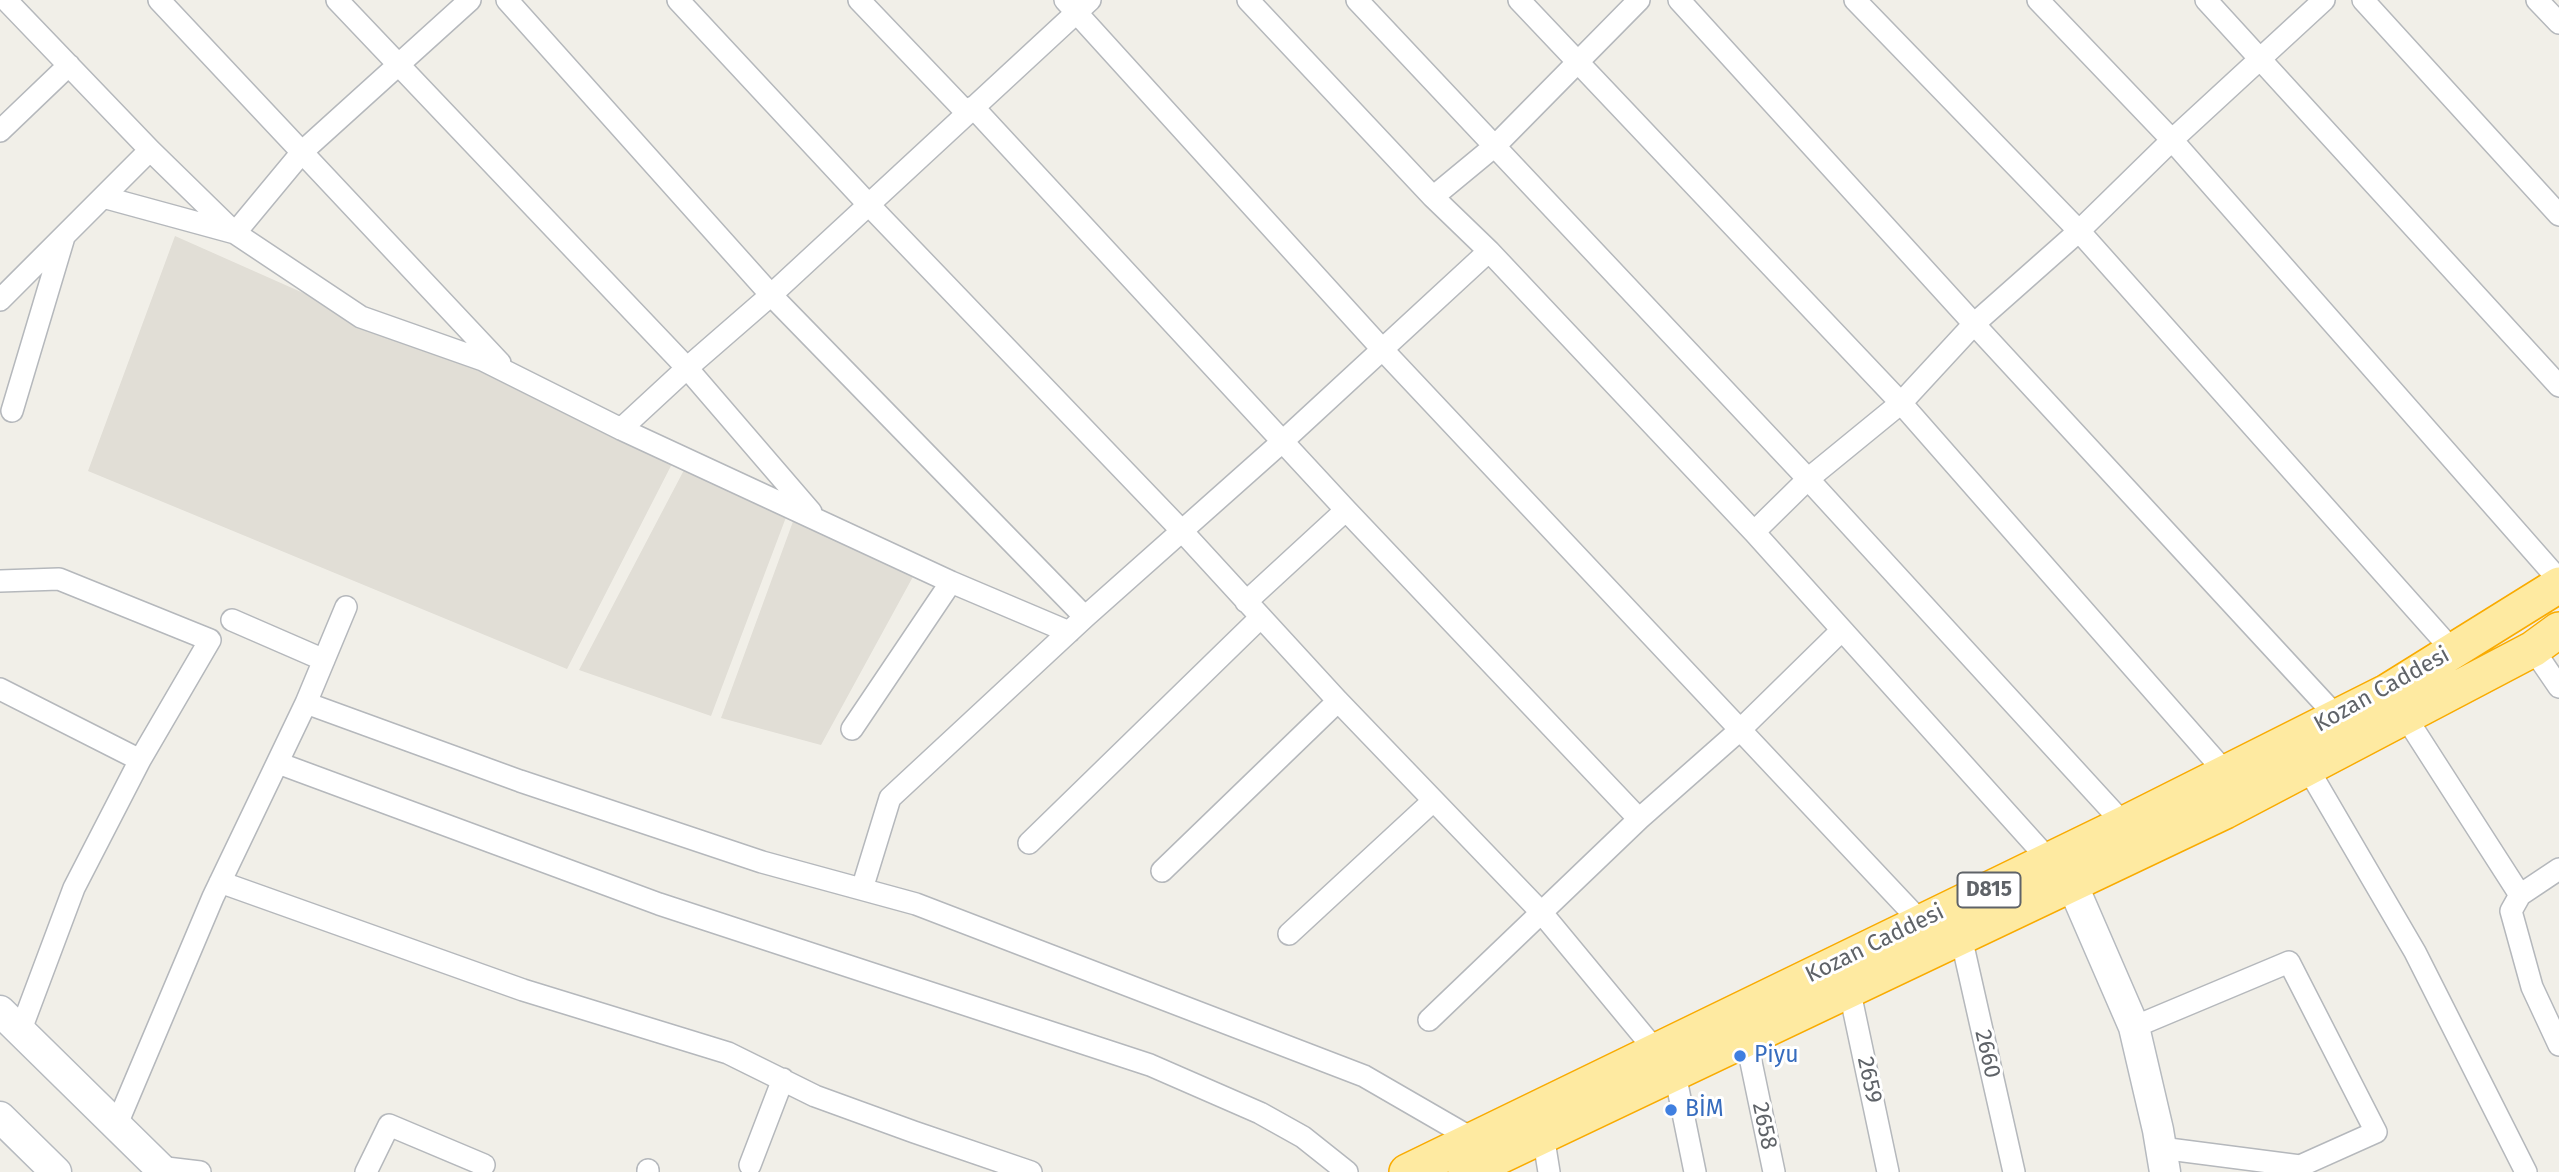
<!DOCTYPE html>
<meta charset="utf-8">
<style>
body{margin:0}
canvas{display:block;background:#f1efe8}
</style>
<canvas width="2559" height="1172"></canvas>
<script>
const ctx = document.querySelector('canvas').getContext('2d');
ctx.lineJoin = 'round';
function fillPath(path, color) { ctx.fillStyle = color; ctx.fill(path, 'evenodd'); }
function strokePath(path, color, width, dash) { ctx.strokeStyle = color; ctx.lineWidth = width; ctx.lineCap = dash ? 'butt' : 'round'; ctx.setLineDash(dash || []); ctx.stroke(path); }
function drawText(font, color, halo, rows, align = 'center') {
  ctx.font = font + ' "Fira Sans",sans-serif'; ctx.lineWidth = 6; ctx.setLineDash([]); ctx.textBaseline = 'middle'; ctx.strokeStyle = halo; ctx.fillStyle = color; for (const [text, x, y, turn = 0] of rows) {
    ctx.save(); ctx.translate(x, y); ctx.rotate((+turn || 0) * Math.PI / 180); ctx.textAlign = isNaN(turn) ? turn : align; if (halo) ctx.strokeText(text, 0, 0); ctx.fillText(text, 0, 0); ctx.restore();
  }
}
fillPath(new Path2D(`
 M 175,236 L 675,458 L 567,669 L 88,471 Z
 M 684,470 L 788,512 L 711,716 L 579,670 Z
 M 795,516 L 915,573 L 821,745 L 721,718 Z`), '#e1ded6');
const minor = new Path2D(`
 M 6,0 L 150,150 L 235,233 L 361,317 L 483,360 L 621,429 L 951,582 L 1069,632
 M 159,0 L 500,363
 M 337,0 L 687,368 L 811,512
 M 507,0 L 771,295 L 1085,617
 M 678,0 L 868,204 L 1182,531 L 1338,701 L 1541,912 L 1656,1051
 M 859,0 L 967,113
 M 1065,0 L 1382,349 L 1921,922
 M 1248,0 L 1433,197 L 1496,145 L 1639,0
 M 1357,0 L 1808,479 L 2124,824
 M 1519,0 L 1901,403 L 2226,773
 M 1679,0 L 1974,324 L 2337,717
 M 1855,0 L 2079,231 L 2453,651
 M 2038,0 L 2172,140 L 2559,580
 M 2206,0 L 2559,386
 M 2363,0 L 2559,215
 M 2537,0 L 2559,23
 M 973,107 L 1346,510 L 1639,819
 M 0,131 L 69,65
 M 103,197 L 235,233 L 303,151 L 470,0
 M 1433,197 L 1489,251 L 1754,532 L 1808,479 L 1901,403 L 1974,324 L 2079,231 L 2172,140 L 2324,0
 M 0,300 L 150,150
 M 12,411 L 64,237
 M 621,429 L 687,368 L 771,295 L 1090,0
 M 1754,532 L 2049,860
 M 0,581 L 59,579 L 210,640 L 140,760 L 74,888 L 20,1032
 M 1246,602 L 1346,510
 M 232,620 L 324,660
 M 2533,649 L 2559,687
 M 0,689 L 140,760
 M 306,703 L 520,781 L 762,862 L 916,904 L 1364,1076 L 1473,1139
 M 2405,716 L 2520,895
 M 852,729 L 951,582
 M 278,763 L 659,904 L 1150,1065 L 1260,1113 L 1303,1137 L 1347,1172
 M 2307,767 L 2415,952 L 2526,1172
 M 1029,843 L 1260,618
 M 2559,869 L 2520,895 L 2511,911 L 2532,987 L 2559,1045
 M 1162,871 L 1338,701
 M 220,882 L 523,990 L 728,1053 L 815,1096 L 914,1132 L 1031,1172
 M 862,889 L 890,798 L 1085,617 L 1283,441 L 1489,251
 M 1289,934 L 1433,801
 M 1961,937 L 2014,1172
 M 1849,988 L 1888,1172
 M 1429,1020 L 1639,819 L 1741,729 L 1842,630
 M 2134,1027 L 2289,962 L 2376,1132 L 2300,1166
 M 1746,1038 L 1774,1172
 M 1675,1074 L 1695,1172
 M 117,1124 L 213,897 L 306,703 L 346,607
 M 1543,1135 L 1549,1172
 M 2161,1148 L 2300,1166 L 2302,1172
 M 750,1165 L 783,1079
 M 158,1167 L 200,1172
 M 366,1172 L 389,1125 L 484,1165
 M 648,1172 L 648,1170`);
const secondary = new Path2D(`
 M 2072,884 L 2134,1027 L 2158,1130 L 2165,1172
 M 0,1011 L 164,1172
 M 0,1117 L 56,1172`);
const trunk = new Path2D(`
 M 1407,1172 L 2124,824 L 2387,692 L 2559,585
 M 1466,1172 L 2225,811 L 2533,649 L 2559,630`);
strokePath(minor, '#b5b8bc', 24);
strokePath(secondary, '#b6babf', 33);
strokePath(trunk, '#f9ab00', 38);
strokePath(minor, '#fff', 21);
strokePath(secondary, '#fff', 30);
strokePath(trunk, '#feeaa1', 35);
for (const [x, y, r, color] of [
 [1740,1056,7,"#3f7fe0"],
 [1671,1110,7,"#3f7fe0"]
]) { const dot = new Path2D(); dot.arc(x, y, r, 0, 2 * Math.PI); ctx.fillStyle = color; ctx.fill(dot); strokePath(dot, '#fff', 2.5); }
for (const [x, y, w] of [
 [1989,890,63]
]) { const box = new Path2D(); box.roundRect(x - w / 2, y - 17.5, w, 35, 5); ctx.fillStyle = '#fff'; ctx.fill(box); strokePath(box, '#5f6368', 2); }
drawText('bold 21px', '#5f6368', null, [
 ["D815",1989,890]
]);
drawText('23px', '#5f6368', '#fff', [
 ["Kozan Caddesi",2382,690,-29],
 ["Kozan Caddesi",1875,944,-26],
 ["2660",1987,1054,77],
 ["2659",1869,1080,78],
 ["2658",1764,1126,78]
]);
drawText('23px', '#366cbe', '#fff', [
 ["Piyu",1754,1056],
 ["BİM",1685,1110]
], 'left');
</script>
